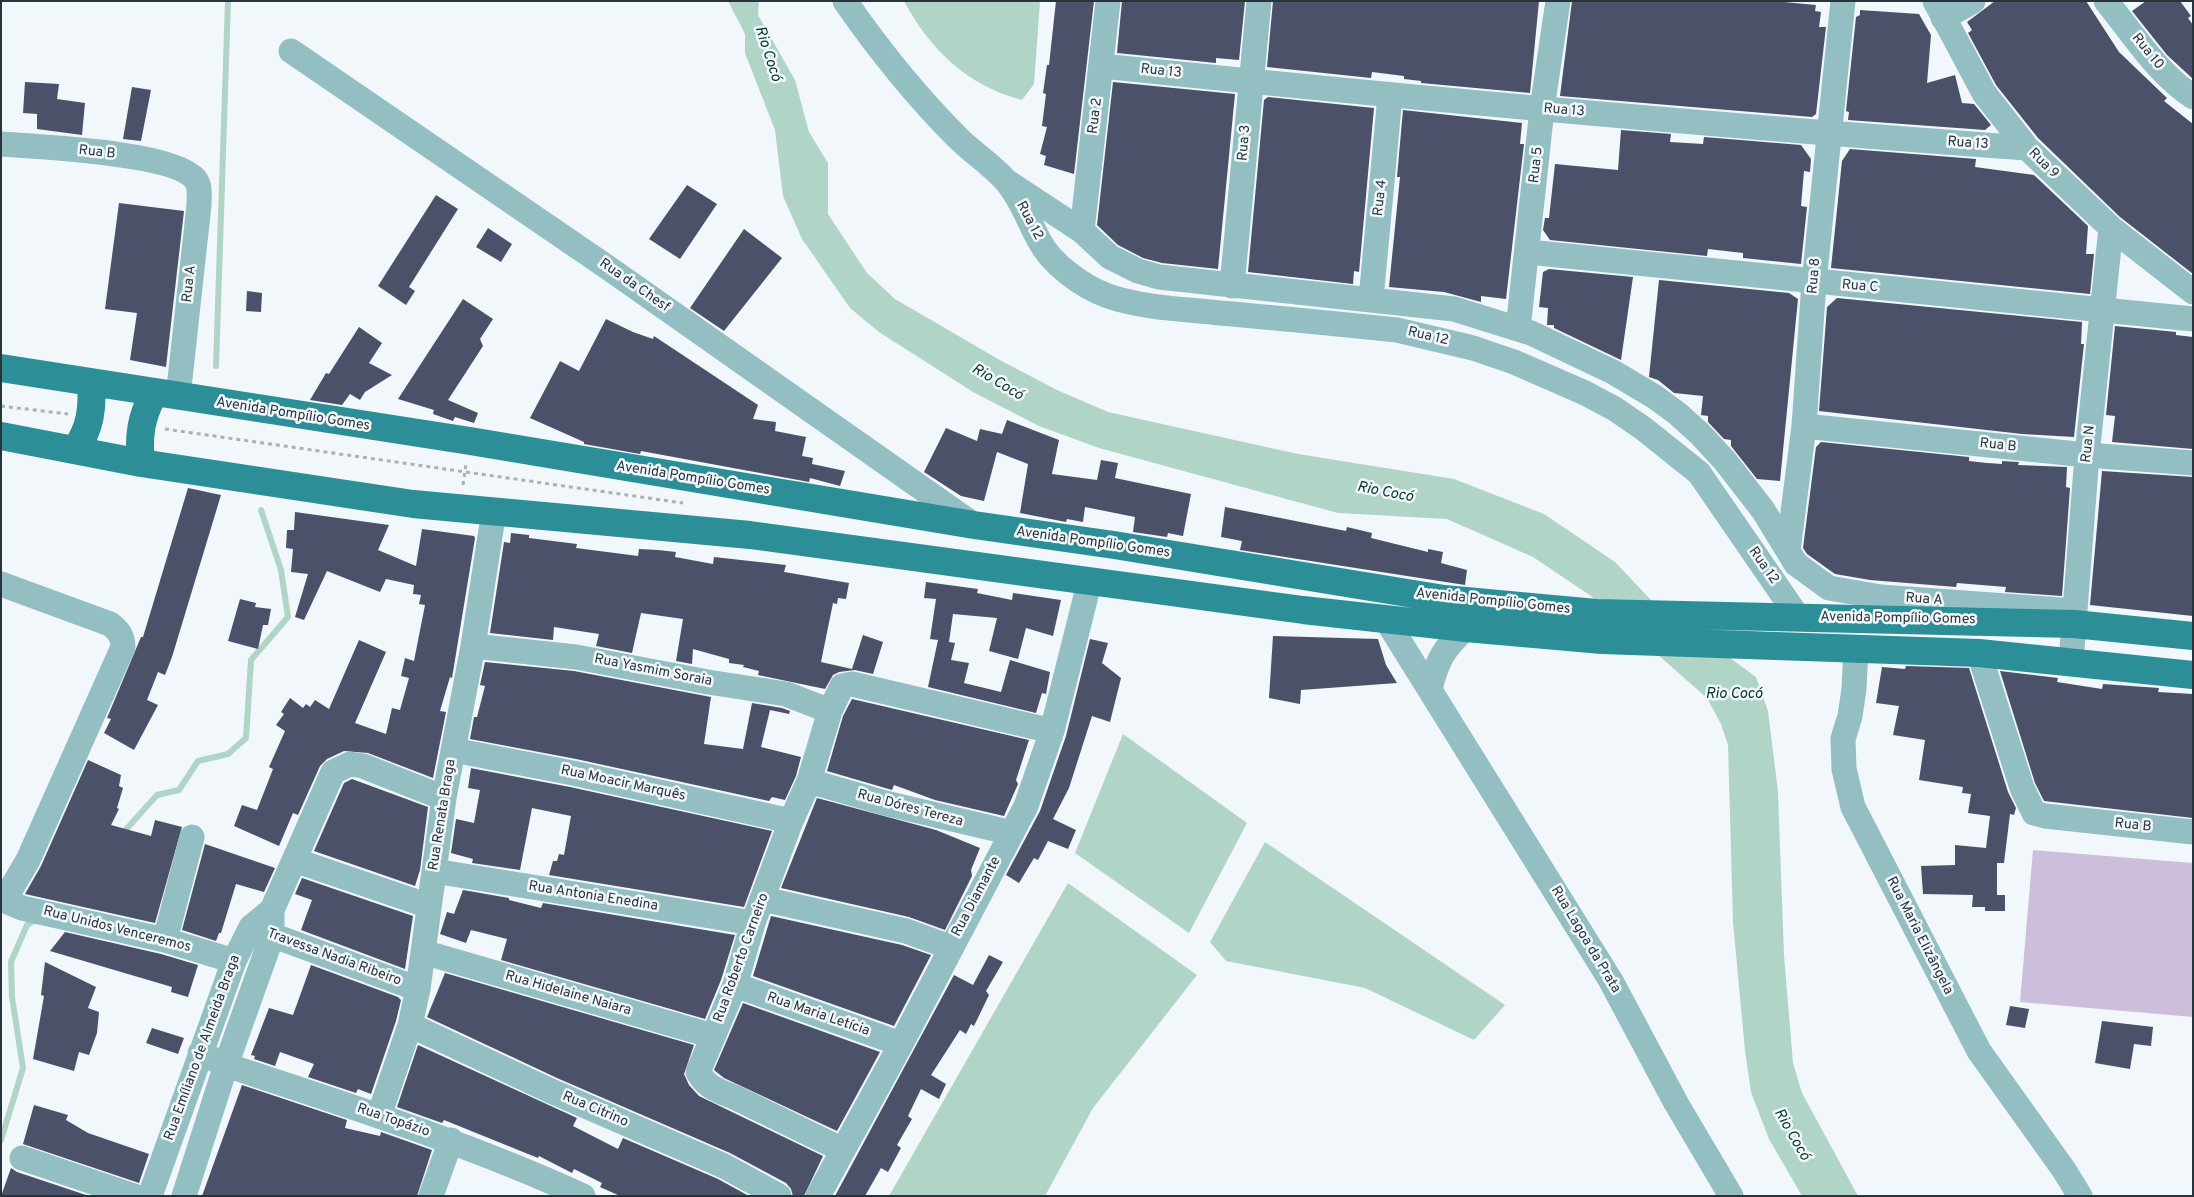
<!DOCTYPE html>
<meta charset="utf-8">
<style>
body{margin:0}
#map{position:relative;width:2194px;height:1197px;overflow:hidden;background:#f1f7fb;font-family:Overpass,sans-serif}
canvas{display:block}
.frame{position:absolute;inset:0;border:2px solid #28343b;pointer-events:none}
</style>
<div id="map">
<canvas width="2194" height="1197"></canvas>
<div class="frame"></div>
</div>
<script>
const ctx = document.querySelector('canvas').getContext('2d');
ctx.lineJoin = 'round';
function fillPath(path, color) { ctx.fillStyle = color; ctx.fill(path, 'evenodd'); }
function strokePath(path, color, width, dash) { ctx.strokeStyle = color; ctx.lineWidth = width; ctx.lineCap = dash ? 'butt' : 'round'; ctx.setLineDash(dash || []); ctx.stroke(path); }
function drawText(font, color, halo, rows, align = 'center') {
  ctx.font = font + ' Overpass,sans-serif'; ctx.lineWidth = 5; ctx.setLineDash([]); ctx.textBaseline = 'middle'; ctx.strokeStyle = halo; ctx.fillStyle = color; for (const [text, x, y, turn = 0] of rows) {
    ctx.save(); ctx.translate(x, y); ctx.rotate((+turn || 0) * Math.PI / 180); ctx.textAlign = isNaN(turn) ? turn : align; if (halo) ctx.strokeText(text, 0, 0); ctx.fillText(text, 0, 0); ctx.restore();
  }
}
fillPath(new Path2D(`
 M 2033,850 L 2193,863 L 2193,1017 L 2020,1002 Z`), '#cdbfdb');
fillPath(new Path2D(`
 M 728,1 L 759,1 L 758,15 L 795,80 L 809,132 L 828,163 L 828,214 L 867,273 L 895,299 L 998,359 L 1057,390 L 1108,412 L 1298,454 L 1454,479 L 1544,514 L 1615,562 L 1651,600 L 1756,677 L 1768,711 L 1778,792 L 1784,955 L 1793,1063 L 1802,1093 L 1858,1196 L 1802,1196 L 1769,1139 L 1751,1092 L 1745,1051 L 1733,922 L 1728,745 L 1721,724 L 1707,698 L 1591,596 L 1533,557 L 1447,519 L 1338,513 L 1099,448 L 1039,426 L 973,392 L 879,332 L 850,308 L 802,239 L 783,196 L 775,130 L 745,53 L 745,34 Z
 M 904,1 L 1040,1 L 1034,84 L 1022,100 C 968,86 930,50 904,1 Z
 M 1123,734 L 1247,823 L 1189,933 L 1075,853 Z
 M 1265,842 L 1505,1005 L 1474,1040 L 1365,988 L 1226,961 L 1210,942 Z
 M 1068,883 L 1197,975 L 1093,1108 L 1045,1196 L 889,1196 Z`), '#b0d5c6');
strokePath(new Path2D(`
 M 216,366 L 228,1
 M 121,835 L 157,795 L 179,790 L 198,761 L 228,754 L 246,738 L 251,660 L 288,617 L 281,570 L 261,510
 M 1,1140 L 23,1068 L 12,997 L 11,962 L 27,925 L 37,919`), '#b0d5c6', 6);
fillPath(new Path2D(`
 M 1056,1 L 1094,1 L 1074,174 L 1044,165 L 1046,156 L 1040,154 L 1047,127 L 1042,126 L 1046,94 L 1043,93 L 1047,65 L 1049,65 Z
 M 1122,1 L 1245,1 L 1239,60 L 1216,58 L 1216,63 L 1117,53 Z
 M 1273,1 L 1539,1 L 1530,93 L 1421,83 L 1421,81 L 1404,79 L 1404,76 L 1372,72 L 1371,78 L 1267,67 Z
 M 1572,1 L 1773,1 L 1816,5 L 1815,11 L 1821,12 L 1819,27 L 1826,27 L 1816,114 L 1812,117 L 1560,96 Z
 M 1995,1 L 2086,1 L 2119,52 L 2167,98 L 2164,101 L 2193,124 L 2193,274 L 2120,217 L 2038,138 L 1996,85 L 1968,33 L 1972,30 L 1967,22 Z
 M 2146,1 L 2180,1 L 2191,16 L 2188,18 L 2193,25 L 2193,79 L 2167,55 L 2132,11 Z
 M 1860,10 L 1919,14 L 1931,35 L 1927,83 L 1955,75 L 1962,103 L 1974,104 L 1991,125 L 1985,130 L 1848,120 L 1849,112 L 1846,111 L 1856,17 L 1860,15 Z
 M 25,82 L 59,84 L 57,99 L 85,103 L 82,135 L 37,129 L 37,114 L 23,113 Z
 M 1113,82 L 1235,94 L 1218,269 L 1162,263 L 1143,258 L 1118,245 L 1097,225 Z
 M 132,87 L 151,90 L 141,141 L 123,139 Z
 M 1268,97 L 1374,108 L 1359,272 L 1354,271 L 1353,284 L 1248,272 L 1264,100 Z
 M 1403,110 L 1522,123 L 1520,144 L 1524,144 L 1506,299 L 1481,296 L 1481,302 L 1444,292 L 1389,287 L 1400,177 L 1397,177 Z
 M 1621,130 L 1671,134 L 1670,142 L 1703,144 L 1704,137 L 1801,145 L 1811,159 L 1810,172 L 1804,171 L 1801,206 L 1807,207 L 1801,264 L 1743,258 L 1743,253 L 1708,249 L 1707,256 L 1550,240 L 1543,230 L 1545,218 L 1549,218 L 1555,164 L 1618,170 Z
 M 1850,149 L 1976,159 L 1975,167 L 2034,175 L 2088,226 L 2086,254 L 2094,254 L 2090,294 L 1831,268 L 1842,161 Z
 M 687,185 L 717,204 L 680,259 L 649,239 Z
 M 436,195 L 458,209 L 409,287 L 415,291 L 406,305 L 378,286 Z
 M 119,203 L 184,211 L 166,367 L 130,360 L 137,313 L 105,309 Z
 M 488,228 L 512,244 L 501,262 L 476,247 Z
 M 744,229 L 782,258 L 724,331 L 690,308 Z
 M 1549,269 L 1633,277 L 1621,360 L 1554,328 L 1554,325 L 1547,325 L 1548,308 L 1539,307 L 1543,272 Z
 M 1659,280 L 1789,293 L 1798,299 L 1780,481 L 1757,479 L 1731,446 L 1731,440 L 1724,439 L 1708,422 L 1708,416 L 1701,415 L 1703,396 L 1674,393 L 1658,380 L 1649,377 Z
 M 247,291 L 262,293 L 261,312 L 246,311 Z
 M 1837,298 L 2082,322 L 2081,344 L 2084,344 L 2074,437 L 2022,434 L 1819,411 L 1827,307 Z
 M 463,299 L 493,319 L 480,339 L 483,346 L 448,400 L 478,413 L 474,423 L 455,417 L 453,421 L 433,414 L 434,410 L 398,399 Z
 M 606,319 L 633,332 L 653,339 L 654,336 L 758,405 L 753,419 L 776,422 L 775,431 L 806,437 L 802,456 L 813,458 L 812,464 L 845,471 L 840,486 L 810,478 L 809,482 L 641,451 L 640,454 L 584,444 L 584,442 L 530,418 L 560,361 L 579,371 Z
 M 2115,326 L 2176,332 L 2176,335 L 2193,337 L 2193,449 L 2112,442 L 2115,416 L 2106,415 Z
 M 359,327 L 382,343 L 369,363 L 392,375 L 365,392 L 360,400 L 350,394 L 342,405 L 310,400 L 326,373 L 329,374 Z
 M 1007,420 L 1059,440 L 1052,474 L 1097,480 L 1101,460 L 1118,463 L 1115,478 L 1191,494 L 1183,536 L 1168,533 L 1167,537 L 1133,532 L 1135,517 L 1085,507 L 1083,522 L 1067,519 L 1066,522 L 1020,513 L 1028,464 L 997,452 L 984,501 L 961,496 L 924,472 L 946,428 L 977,441 L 980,429 L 1002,434 Z
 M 1821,442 L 1969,457 L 1969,461 L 1987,463 L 2002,464 L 2002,461 L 2019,462 L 2018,465 L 2067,467 L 2066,487 L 2070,488 L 2062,596 L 2005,592 L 2006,587 L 1957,583 L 1956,587 L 1870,580 L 1835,574 L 1807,554 L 1803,548 L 1816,447 Z
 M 2102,471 L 2193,477 L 2193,616 L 2090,605 Z
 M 188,488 L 221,495 L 172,657 L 165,675 L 158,672 L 147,700 L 158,705 L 134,750 L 104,733 L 111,719 L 107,718 L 141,637 L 143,637 Z
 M 1225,507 L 1346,531 L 1347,527 L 1372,533 L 1371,538 L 1428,552 L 1428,549 L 1443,552 L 1441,563 L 1467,570 L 1465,585 L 1240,550 L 1242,541 L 1221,537 Z
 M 295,512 L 389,525 L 378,550 L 416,566 L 422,529 L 474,536 L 475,538 L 452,678 L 450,677 L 440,711 L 446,712 L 433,778 L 368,753 L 344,751 L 327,759 L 320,766 L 298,815 L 293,813 L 279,846 L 234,826 L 242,805 L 257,810 L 273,769 L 269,767 L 285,731 L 276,725 L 284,714 L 281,712 L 290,698 L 303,708 L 306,704 L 310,707 L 315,700 L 329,709 L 359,640 L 386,652 L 355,723 L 386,734 L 392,708 L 400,710 L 409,678 L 401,676 L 405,658 L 414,661 L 425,605 L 419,604 L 421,595 L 413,594 L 414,585 L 386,579 L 380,592 L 327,571 L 304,620 L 295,617 L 308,574 L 291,572 L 293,549 L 286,548 L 287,530 L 294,530 Z
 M 511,533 L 529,535 L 529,538 L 577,544 L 576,548 L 638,556 L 639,549 L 658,550 L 676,552 L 675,557 L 713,564 L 714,557 L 786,565 L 784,572 L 849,583 L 846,599 L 838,598 L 837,604 L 833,603 L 821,662 L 852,669 L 863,635 L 883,642 L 873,674 L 855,670 L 839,672 L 833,675 L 825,689 L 758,675 L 759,671 L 743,667 L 744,665 L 729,663 L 729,659 L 693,649 L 692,664 L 676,661 L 683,619 L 641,613 L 632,653 L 596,646 L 599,634 L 554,627 L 553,640 L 490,633 L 504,542 L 510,543 Z
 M 926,582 L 978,589 L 977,593 L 1012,600 L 1013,593 L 1061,600 L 1053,636 L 1026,628 L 1018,659 L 989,651 L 997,618 L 953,614 L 949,642 L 955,643 L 951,660 L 969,663 L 964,683 L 1001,692 L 1010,660 L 1050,672 L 1046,694 L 1042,693 L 1036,713 L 928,687 L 938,640 L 930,639 L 936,599 L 924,598 Z
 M 240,599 L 256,603 L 255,607 L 271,609 L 268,625 L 263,625 L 258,649 L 228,641 Z
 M 1273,636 L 1378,639 L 1386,665 L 1397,683 L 1301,690 L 1300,704 L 1269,698 Z
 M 1090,639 L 1108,643 L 1102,663 L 1121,678 L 1110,722 L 1092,716 L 1069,788 L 1053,819 L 1076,830 L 1068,849 L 1048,841 L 1038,860 L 1034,858 L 1019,883 L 1006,875 L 1040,811 L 1066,736 Z
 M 485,662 L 574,671 L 711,697 L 704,744 L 743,749 L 752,703 L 782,708 L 790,711 L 789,714 L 770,710 L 761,747 L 801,757 L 796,776 L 785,800 L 772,797 L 769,801 L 576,759 L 470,739 L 474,717 L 477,717 L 485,686 L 480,685 Z
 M 1906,666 L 1969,668 L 2008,792 L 2016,808 L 2014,815 L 2010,814 L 2004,863 L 1997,863 L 1997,895 L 2005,895 L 2005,911 L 1985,911 L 1985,907 L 1972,907 L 1973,895 L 1923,894 L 1921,866 L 1955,865 L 1955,845 L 1986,848 L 1990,816 L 1968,813 L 1971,794 L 1962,793 L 1963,787 L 1919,780 L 1925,740 L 1893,735 L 1899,706 L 1876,703 L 1882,667 L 1905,669 Z
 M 2000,671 L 2058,678 L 2057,682 L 2102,689 L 2103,684 L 2159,688 L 2158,692 L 2193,694 L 2193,818 L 2044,801 L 2035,783 Z
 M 852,699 L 1029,740 L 1016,780 L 1018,784 L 1004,816 L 935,800 L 894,785 L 892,790 L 827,771 L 843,716 Z
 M 88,760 L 121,775 L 119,786 L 123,788 L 117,808 L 119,809 L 111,825 L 151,836 L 155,820 L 182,827 L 155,923 L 25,894 L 41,866 Z
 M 465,767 L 570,787 L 772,831 L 744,907 L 549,875 L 553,861 L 557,861 L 559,854 L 564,855 L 571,816 L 532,808 L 520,870 L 472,863 L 473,859 L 451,853 L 456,819 L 474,823 L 480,790 L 468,788 L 471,768 Z
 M 352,779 L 428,807 L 420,870 L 415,886 L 314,851 L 344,783 Z
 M 817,798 L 936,830 L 980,848 L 971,870 L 972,876 L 945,930 L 909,917 L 781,888 Z
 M 205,844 L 275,868 L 264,892 L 236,884 L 221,933 L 219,933 L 216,941 L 182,930 Z
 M 302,878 L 413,916 L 405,969 L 301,930 L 312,900 L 295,894 Z
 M 463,890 L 509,898 L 509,900 L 541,908 L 543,903 L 735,935 L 721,980 L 705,1019 L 501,960 L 507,939 L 471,930 L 466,943 L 440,934 L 447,912 L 454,914 Z
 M 771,916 L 902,945 L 931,955 L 894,1026 L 753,976 Z
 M 65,932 L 161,954 L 198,965 L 188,997 L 171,992 L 172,987 L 50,951 Z
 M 989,955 L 1003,962 L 986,991 L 989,995 L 974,1026 L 971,1024 L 966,1034 L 960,1030 L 931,1075 L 946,1084 L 939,1099 L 921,1089 L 908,1116 L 912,1119 L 897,1145 L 901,1148 L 888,1172 L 881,1168 L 865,1196 L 835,1196 L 954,975 L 973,985 Z
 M 45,962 L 96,987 L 88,1008 L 99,1012 L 97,1033 L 89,1055 L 79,1052 L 74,1071 L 33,1059 L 44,996 L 41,995 Z
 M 311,965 L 398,997 L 401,1000 L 396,1021 L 371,1094 L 358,1089 L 356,1093 L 308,1077 L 314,1064 L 280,1052 L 275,1066 L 254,1059 L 255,1056 L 251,1055 L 269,1008 L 293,1015 Z
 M 445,973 L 694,1045 L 684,1074 L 689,1085 L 699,1096 L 823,1156 L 804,1196 L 793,1196 L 791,1189 L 786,1183 L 730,1153 L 557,1078 L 427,1017 Z
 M 743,1003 L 880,1052 L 837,1131 L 724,1078 L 714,1070 Z
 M 2010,1006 L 2029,1009 L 2025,1028 L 2006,1025 Z
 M 2102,1021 L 2153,1027 L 2151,1046 L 2134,1044 L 2130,1069 L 2095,1063 Z
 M 152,1028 L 184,1038 L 178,1054 L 146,1043 Z
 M 418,1045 L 577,1118 L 573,1126 L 618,1149 L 623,1138 L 718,1179 L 749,1196 L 620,1196 L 600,1187 L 602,1183 L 574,1169 L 572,1173 L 539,1156 L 538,1158 L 444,1120 L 442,1123 L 397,1107 Z
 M 242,1085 L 347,1120 L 345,1128 L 380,1136 L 381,1132 L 432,1150 L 417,1196 L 202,1196 Z
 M 34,1105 L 68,1115 L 66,1120 L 88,1133 L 149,1154 L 139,1183 L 23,1144 Z
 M 11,1168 L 17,1172 L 89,1196 L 1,1196 Z`), '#4a5169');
strokePath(new Path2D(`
 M 1,406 L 68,414
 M 165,429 L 683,503
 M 463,485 L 466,464`), '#aab2b7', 3, [4, 4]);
strokePath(new Path2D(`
 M 845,1 C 879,50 916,96 958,138 C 973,153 992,165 1006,181 C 1021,198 1028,220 1039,240 C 1051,264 1083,287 1108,296 C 1143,308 1184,309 1220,313 C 1279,318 1338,324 1397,330 L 1473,348 L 1514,362 L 1585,393 L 1615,409 L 1644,429 L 1699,473 L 1798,617
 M 1935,1 L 1984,93 L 2027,148 L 2111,228 L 2193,292
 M 2106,1 C 2134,35 2156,72 2193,97
 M 1943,18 L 1973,1
 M 291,51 L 607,267 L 974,525
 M 1102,66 C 1410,98 1718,126 2027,148
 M 1,144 C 39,147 173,152 195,179 C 201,186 199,196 199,205 L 178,397
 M 1006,181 L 1082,231 L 1110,257 L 1138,271 L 1159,277 L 1454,309 L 1531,333 L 1613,372 L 1655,397 L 1678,414 L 1700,434 L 1725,461 L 1763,510 L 1796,564 L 1829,588 L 1881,597 L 2075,611
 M 1082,231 L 1108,1
 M 1528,252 L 2193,319
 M 1232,286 L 1259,1
 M 1371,299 L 1390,96
 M 1518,329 L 1542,109 L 1558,1
 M 1804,426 L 2087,455 L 2193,463
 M 1788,551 L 1804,426 L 1814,282 L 1843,1
 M 1,584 L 110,624 C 118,630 123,636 123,647 L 28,860 L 4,901
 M 1385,618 L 1611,981 L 1676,1103 L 1731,1196
 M 473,646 L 576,657 L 708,682 L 786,694 L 830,711
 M 1856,648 L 1854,689 L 1850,716 L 1843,739 L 1844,769 L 1853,807 L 1979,1051 L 2064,1170 L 2080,1196
 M 1979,653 L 2022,788 L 2034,813 L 2045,816 L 2193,832
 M 2071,662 L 2087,455 L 2111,228
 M 1430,689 C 1437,660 1444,648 1466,628
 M 453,750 L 573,773 L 791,821
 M 809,781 L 885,803 L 1012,833
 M 294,860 L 429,906
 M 434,871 L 753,923
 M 1,899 L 22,908 L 165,940 L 234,961
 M 763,899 L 906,931 L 950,947
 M 258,930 L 418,989
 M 165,940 L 192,837
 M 423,952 L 713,1036
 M 735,985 L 901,1044
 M 410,1025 L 551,1091 L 724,1166 L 779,1196
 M 200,1053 L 226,1065 C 347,1105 467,1143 583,1196
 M 379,1116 L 410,1025 L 418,989 L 444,798 L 473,646 L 494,511
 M 843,1150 L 734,1097 C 718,1091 706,1087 698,1072 L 735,985 L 753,923 L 791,821 L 809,781 L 830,711 L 842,686 L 852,684 L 1052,731
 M 22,1158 L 134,1196
 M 150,1196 L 234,961 L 251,927 L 272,910
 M 184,1196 L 226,1065 L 272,936 L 272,910 L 333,772 L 350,764 L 363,766 L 444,798
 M 431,1196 L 451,1140
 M 818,1196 L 901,1044 L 1026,806 L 1052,731 L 1090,580`), '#93bfc3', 25);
strokePath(new Path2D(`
 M 1,368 L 470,441 L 974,525 L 1114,545 L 1444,599 L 1596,613 L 2074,624 L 2193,636
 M 1,436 L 141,463 L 413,504 L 750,535 L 1303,610 L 1466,628 L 1602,640 L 1979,653 L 2193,675
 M 76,449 C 90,428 93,409 91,384
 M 141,463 C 138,436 141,417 154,393`), '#2c8f97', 28);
drawText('14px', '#28343b', '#f1f7fb', [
 ["Rua 10",2147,52,51],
 ["Rua 13",1161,72,6],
 ["Rua 13",1564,111,5],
 ["Rua 2",1096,116,-83],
 ["Rua 3",1245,143,-85],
 ["Rua 13",1968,144,4],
 ["Rua B",97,153,6],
 ["Rua 9",2043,164,45],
 ["Rua 5",1537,165,-84],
 ["Rua 4",1381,198,-84],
 ["Rua 12",1029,221,62],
 ["Rua 8",1815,276,-85],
 ["Rua A",190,284,-84],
 ["Rua da Chesf",634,286,35],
 ["Rua C",1860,287,5],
 ["Rua 12",1428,337,13],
 ["Avenida Pompílio Gomes",293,415,9],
 ["Rua N",2089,444,-84],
 ["Rua B",1998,446,6],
 ["Avenida Pompílio Gomes",693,479,9],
 ["Avenida Pompílio Gomes",1093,543,8],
 ["Rua 12",1763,566,55],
 ["Rua A",1924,600,4],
 ["Avenida Pompílio Gomes",1493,602,6],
 ["Avenida Pompílio Gomes",1898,619,1],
 ["Rua Yasmim Soraia",653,671,11],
 ["Rua Moacir Marquês",623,784,12],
 ["Rua Dóres Tereza",910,809,15],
 ["Rua Renata Braga",443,815,-81],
 ["Rua B",2133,826,6],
 ["Rua Antonia Enedina",593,897,9],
 ["Rua Diamante",977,897,-62],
 ["Rua Unidos Venceremos",117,930,14],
 ["Rua Maria Elizângela",1919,936,63],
 ["Rua Lagoa da Prata",1585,940,59],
 ["Travessa Nadia Ribeiro",334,958,20],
 ["Rua Roberto Carneiro",742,958,-70],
 ["Rua Hidelaine Naiara",568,994,16],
 ["Rua Maria Letícia",818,1015,19],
 ["Rua Emíliano de Almeida Braga",203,1048,-70],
 ["Rua Citrino",595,1110,23],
 ["Rua Topázio",393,1121,19]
]);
drawText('italic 15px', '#003627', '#f1f7fb', [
 ["Rio Cocó",767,54,72],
 ["Rio Cocó",997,383,31],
 ["Rio Cocó",1385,493,11],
 ["Rio Cocó",1734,695],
 ["Rio Cocó",1791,1135,60]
]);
</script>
